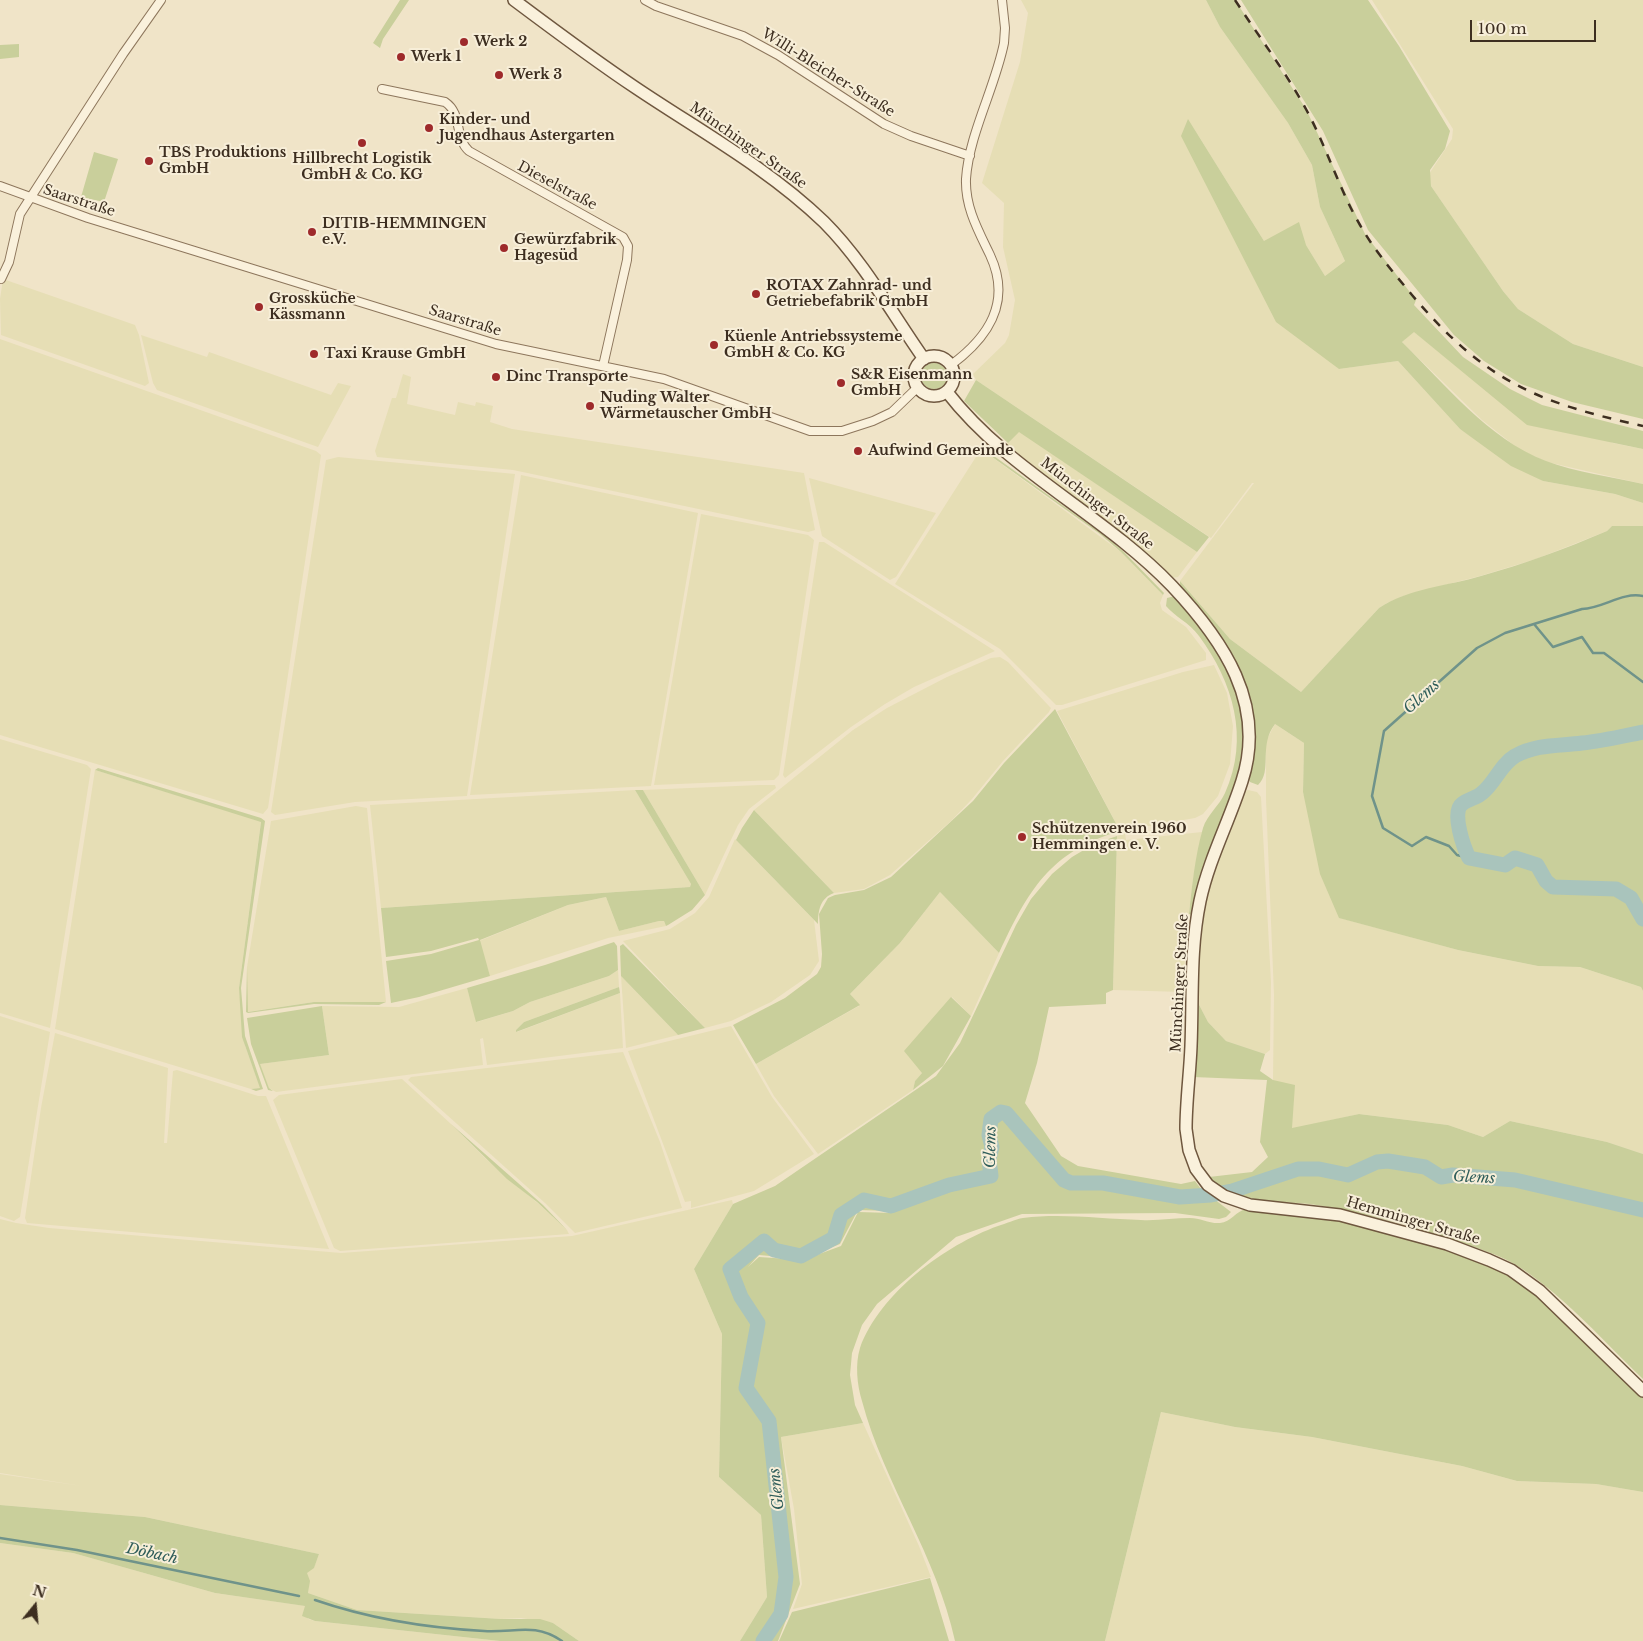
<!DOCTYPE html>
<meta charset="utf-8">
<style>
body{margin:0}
#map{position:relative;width:1643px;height:1641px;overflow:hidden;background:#f0e4c8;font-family:"Libre Baskerville",serif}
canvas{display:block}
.north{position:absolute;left:10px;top:1581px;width:50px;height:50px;-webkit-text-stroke:4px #f7eed8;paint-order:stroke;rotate:17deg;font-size:14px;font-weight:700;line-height:20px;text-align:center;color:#3d2e20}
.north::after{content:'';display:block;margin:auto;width:18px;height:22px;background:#3d2e20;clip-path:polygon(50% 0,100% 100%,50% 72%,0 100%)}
.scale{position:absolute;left:1470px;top:20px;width:126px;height:22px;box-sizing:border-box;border:2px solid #3d2e20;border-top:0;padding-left:6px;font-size:15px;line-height:18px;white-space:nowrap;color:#3d2e20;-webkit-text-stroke:4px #f7eed8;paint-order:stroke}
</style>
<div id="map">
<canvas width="1643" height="1641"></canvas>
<div class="north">N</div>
<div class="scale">100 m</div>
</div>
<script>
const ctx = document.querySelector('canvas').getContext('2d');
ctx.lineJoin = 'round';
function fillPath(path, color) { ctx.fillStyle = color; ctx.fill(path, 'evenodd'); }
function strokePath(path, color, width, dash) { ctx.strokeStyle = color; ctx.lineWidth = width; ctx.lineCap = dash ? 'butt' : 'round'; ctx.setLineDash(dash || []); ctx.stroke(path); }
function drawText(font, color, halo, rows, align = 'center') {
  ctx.font = font + ' "Libre Baskerville",serif'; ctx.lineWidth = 4; ctx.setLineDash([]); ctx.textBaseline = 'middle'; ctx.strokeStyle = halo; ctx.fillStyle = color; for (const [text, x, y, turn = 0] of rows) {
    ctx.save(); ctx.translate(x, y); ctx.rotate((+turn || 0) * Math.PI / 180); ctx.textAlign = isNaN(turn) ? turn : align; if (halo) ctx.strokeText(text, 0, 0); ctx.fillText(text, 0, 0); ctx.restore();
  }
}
fillPath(new Path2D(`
 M 1021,0 L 1206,0 L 1220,27 L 1288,123 L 1312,165 L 1320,207 L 1345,261 L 1325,276 L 1306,245 L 1264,241 L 1188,119 L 1339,369 L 1398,361 L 1460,429 L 1543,481 L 1615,494 L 1643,503 L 1643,526 L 1612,526 L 1607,531 L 1536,559 L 1480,576 L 1406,595 L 1387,603 L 1379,608 L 1301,692 L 1230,639 L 1180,581 L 1254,483 L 1252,483 L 1211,538 L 976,380 L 973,374 L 1005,343 L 1009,335 L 1015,300 L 1003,247 L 1004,203 L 982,183 L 1020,62 L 1028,13 Z
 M 1372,0 L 1643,0 L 1643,367 L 1573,344 L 1518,309 L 1503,291 L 1431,186 L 1429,174 L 1452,139 L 1453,129 Z
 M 3,279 L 135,325 L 139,335 L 149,383 L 145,386 L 1,335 L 0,299 Z
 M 1414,331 L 1460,369 L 1613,443 L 1643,449 L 1643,484 L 1547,462 L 1520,450 L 1482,420 L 1402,342 Z
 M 141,335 L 207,357 L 209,352 L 331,395 L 338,383 L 351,386 L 318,447 L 157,390 L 153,383 Z
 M 0,339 L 316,451 L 321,455 L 268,808 L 263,814 L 0,735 Z
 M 403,374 L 411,377 L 407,404 L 455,415 L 458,402 L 475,406 L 476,402 L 493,406 L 490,422 L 512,429 L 804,473 L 815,530 L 808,532 L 513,470 L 377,457 L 375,451 L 392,398 L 396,398 Z
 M 1019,431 L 1197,552 L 1178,577 L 1170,578 L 1005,445 Z
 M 981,449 L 1121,552 L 1163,595 L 1160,603 L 1162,610 L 1186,627 L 1206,653 L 1206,660 L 1062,705 L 1056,705 L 1000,649 L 895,584 Z
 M 338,457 L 515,474 L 467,796 L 355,802 L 275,815 L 271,812 L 326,460 Z
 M 521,475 L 698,513 L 651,786 L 470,795 Z
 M 809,478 L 936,513 L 896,577 L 890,580 L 822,536 Z
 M 701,514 L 808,535 L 814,540 L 779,775 L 774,780 L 654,785 Z
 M 819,542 L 824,542 L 995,651 L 914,687 L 885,704 L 851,727 L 785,778 L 783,775 Z
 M 1000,657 L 1008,662 L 1048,705 L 1051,708 L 1049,712 L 1003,761 L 972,799 L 951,821 L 890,875 L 864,889 L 834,893 L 754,810 L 853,730 L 887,708 L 947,677 L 991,658 Z
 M 1214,665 L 1227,693 L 1233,726 L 1230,764 L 1218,796 L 1203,814 L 1195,818 L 1120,831 L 1057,711 L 1183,672 Z
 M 1275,724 L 1304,743 L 1303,792 L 1340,918 L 1458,950 L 1538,966 L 1580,967 L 1641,987 L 1643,991 L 1643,1154 L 1607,1142 L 1510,1121 L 1483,1137 L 1448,1125 L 1359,1114 L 1292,1129 L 1273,1080 L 1274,995 L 1266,799 L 1266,741 Z
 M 0,739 L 87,765 L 91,769 L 50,1028 L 0,1013 Z
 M 95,770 L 261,821 L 239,988 L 245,1046 L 261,1088 L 251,1089 L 55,1029 Z
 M 760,785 L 775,785 L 776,788 L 749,809 L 738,825 L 705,895 L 643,790 Z
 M 635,790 L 691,884 L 690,887 L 381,908 L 370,805 Z
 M 1248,790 L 1257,792 L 1261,797 L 1271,982 L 1270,1050 L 1265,1054 L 1226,1041 L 1208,1022 L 1195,997 L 1197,939 L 1206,889 L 1242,793 Z
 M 356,806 L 367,808 L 386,1002 L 314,1002 L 247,1012 L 247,967 L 271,821 Z
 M 1202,832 L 1193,879 L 1185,946 L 1184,992 L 1113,990 L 1117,836 L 1125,833 L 1126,840 Z
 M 735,839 L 814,920 L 819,961 L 810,975 L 771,1002 L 731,1021 L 705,1028 L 623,941 L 670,929 L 695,913 L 709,897 Z
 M 940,892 L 999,953 L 971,1016 L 952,997 L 922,1073 L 915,1081 L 913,1090 L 818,1154 L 774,1096 L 756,1064 L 859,1006 L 850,994 L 900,943 Z
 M 606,897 L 619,931 L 659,921 L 664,921 L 666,926 L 608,938 L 490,976 L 479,941 L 568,905 Z
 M 618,970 L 619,987 L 524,1022 L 516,1030 L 517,1032 L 620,993 L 623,1048 L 487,1065 L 483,1038 L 480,1039 L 483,1065 L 276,1092 L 269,1088 L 259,1064 L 329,1055 L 322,1006 L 399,1007 L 467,988 L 477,1022 L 513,1011 L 530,1002 L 609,976 Z
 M 621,976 L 678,1035 L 626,1048 Z
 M 0,1016 L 50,1032 L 20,1217 L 14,1221 L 0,1216 Z
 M 731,1026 L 772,1097 L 814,1154 L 754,1191 L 691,1208 L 691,1201 L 685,1202 L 628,1051 Z
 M 55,1033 L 168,1068 L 164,1143 L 167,1143 L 173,1071 L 177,1070 L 258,1096 L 266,1096 L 329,1249 L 27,1223 L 25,1218 L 41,1108 Z
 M 623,1052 L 660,1142 L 682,1208 L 575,1233 L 545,1203 L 408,1080 L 411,1077 Z
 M 402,1079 L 451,1124 L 486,1159 L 541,1206 L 567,1230 L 569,1234 L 340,1251 L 334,1248 L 273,1100 L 279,1095 Z
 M 732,1200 L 733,1204 L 694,1269 L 722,1334 L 719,1477 L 761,1515 L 767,1597 L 740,1641 L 579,1641 L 553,1623 L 521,1618 L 501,1619 L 357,1610 L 308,1593 L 309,1586 L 306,1573 L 314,1567 L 319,1554 L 145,1517 L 0,1505 L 0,1474 L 82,1486 L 0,1473 L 0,1219 L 16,1223 L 49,1228 L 341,1253 L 572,1236 Z
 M 1161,1412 L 1235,1427 L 1312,1437 L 1462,1466 L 1517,1481 L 1596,1484 L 1643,1492 L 1643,1641 L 1105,1641 Z
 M 863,1423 L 919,1546 L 931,1577 L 793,1609 L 802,1584 L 794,1509 L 781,1437 Z
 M 0,1543 L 73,1553 L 215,1593 L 306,1606 L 308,1619 L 315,1621 L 500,1641 L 0,1641 Z`), '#e6deb5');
fillPath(new Path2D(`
 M 400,0 L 409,0 L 383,39 L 380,48 L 373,43 Z
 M 1206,0 L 1235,0 L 1306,109 L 1365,234 L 1416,300 L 1414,305 L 1463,357 L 1510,389 L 1542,405 L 1643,431 L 1643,449 L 1527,425 L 1414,332 L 1402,342 C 1445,384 1488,439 1546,461 C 1574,472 1613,477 1643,484 L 1643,503 L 1615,494 L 1543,481 L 1511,466 L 1460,429 L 1398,361 L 1339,369 L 1276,322 L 1181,136 L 1188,119 L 1264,241 L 1299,222 L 1306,245 L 1325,276 L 1345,261 L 1320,207 L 1312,165 L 1288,123 L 1220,27 Z
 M 1241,0 L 1368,0 L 1399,46 L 1450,131 L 1445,149 L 1430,170 L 1431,186 L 1503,291 L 1518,309 L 1573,344 L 1643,367 L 1643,419 L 1572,402 L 1521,384 L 1484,361 L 1454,335 L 1368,230 L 1323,131 Z
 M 19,44 L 19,57 L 0,59 L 0,45 Z
 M 94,152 L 118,159 L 104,202 L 81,197 Z
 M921 376a13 13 0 1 1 26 0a13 13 0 1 1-26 0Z
 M 976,380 L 1209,537 L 1197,552 L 1019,432 L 1008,443 L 964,401 Z
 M 981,449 L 987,451 L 1101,533 L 1122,550 L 1164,593 L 1163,595 L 1121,552 L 1100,534 Z
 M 1612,526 L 1643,526 L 1643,991 L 1641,987 L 1580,967 L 1538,966 L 1458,950 L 1339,918 L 1320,874 L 1303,792 L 1304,743 L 1275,724 C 1258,746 1273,771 1258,785 L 1250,782 C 1245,769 1255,745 1254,729 C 1248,665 1218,637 1180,589 L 1180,581 L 1230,639 L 1301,692 L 1379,608 C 1409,588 1448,586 1481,576 C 1524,564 1565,549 1607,531 Z
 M 1175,596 L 1204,630 L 1229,668 L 1243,709 L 1244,753 L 1237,784 L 1206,860 L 1193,915 L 1189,914 C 1192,886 1195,856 1203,828 C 1207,815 1219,806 1225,793 C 1250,738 1233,682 1199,636 C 1189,622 1175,617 1166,606 L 1167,598 Z
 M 1055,709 L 1120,831 C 1050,851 1028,891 999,953 L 940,892 L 900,943 L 850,994 L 860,1005 L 756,1064 L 733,1025 L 785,998 L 817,974 L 821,967 L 822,954 L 819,914 L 828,898 L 835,895 L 864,890 L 891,877 L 973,801 L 1004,763 Z
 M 98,768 L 261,818 L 265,821 L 241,988 L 245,1036 L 263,1089 L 256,1091 L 251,1089 L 260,1088 L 242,1037 L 239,988 L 261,822 L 95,770 Z
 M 635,790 L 643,790 L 705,895 L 692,910 L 668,925 L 666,926 L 664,921 L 659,921 L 619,931 L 606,897 L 568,905 L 480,940 L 490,976 L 419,997 L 391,1003 L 386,961 L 431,954 L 479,940 L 478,938 L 431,951 L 386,957 L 381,908 L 690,887 L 691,884 Z
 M 754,810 L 834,893 C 820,898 818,911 818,924 L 736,840 L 742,828 Z
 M 1117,836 L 1113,990 L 1106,993 L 1106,1004 L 1049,1007 L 1037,1063 L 1025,1103 L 1061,1156 L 1078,1166 L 1181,1184 L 1195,1181 L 1201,1189 L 1231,1212 L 1226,1217 L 1219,1219 L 1175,1213 L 1022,1214 L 956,1237 L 877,1304 L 862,1325 L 852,1353 L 850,1375 L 855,1405 L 863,1423 L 781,1437 L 800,1584 L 778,1641 L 740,1641 L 767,1597 L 761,1515 L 719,1477 L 722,1334 L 694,1269 L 733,1204 L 775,1186 L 936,1076 L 960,1043 L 1016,925 L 1031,899 L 1052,874 L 1072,857 L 1094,844 ZM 991,1168 L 892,1213 L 858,1212 L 841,1246 L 803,1260 L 759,1257 L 748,1267 L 759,1255 L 803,1259 L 840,1244 L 858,1210 L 892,1211 Z
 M 614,942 L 617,946 L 618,970 L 609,976 L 530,1002 L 513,1011 L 476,1022 L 467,988 L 545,965 Z
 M 623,944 L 705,1028 L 678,1035 L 621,976 L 620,946 Z
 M 247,967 L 248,1012 L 314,1002 L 386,1002 L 379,1005 L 314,1004 L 248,1013 L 246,1012 Z
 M 619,987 L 620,993 L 516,1032 L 516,1030 L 524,1022 Z
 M 951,997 L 971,1016 L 943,1066 L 913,1090 L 915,1081 L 922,1073 L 904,1051 Z
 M 1195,997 L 1208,1022 L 1226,1041 L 1265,1054 L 1260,1071 L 1273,1080 L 1295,1085 L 1292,1128 L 1359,1114 L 1448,1125 L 1483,1137 L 1510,1121 L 1607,1142 L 1643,1154 L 1643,1379 C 1603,1341 1546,1275 1496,1255 C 1448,1237 1397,1221 1347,1211 C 1331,1207 1314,1204 1298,1203 C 1266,1201 1235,1201 1209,1177 L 1252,1172 L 1268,1157 L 1260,1142 L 1267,1080 L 1193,1077 Z
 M 322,1006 L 329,1055 L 260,1064 L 269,1088 L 273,1091 L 268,1090 L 251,1044 L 247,1018 Z
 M 451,1124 L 543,1205 L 567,1230 L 537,1202 L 507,1179 Z
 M 1246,1209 L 1339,1220 L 1467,1255 L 1510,1275 L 1546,1302 L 1643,1397 L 1643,1492 L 1596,1484 L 1517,1481 L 1462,1466 L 1312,1437 L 1235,1427 L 1161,1412 L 1105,1641 L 955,1641 C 937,1556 884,1484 862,1401 C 857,1385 855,1364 860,1348 C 880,1293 945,1245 998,1226 C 1006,1224 1015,1219 1023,1218 C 1062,1213 1102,1219 1141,1220 C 1157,1221 1174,1218 1190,1218 C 1200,1218 1210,1224 1220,1223 C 1231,1222 1236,1211 1246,1209 Z
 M 0,1505 L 145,1517 L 319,1554 L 314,1568 L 307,1573 L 310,1581 L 308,1593 L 357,1610 L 501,1619 L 540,1619 L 553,1623 L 579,1641 L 500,1641 L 315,1621 L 302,1616 L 305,1606 L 215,1593 L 73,1553 L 0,1543 Z
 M 930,1578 L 949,1641 L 779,1641 L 792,1612 Z`), '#c9cf9b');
strokePath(new Path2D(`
 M 1534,624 L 1553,647 L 1582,637 L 1593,653 L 1604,653 L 1643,682
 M 1469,858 L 1457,855 L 1449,846 L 1426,837 L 1412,846 L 1383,828 L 1372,796 L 1384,731 L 1477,648 L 1505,633 L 1582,609 C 1604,608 1621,592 1643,596
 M 0,1538 L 77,1550 L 299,1596
 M 315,1600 C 367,1618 429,1628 484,1631 C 515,1633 534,1622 562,1641`), '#6f938a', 2.5);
strokePath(new Path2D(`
 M 1643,732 C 1623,736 1603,741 1582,743 C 1559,746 1537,744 1515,756 C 1500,765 1495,783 1482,793 C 1477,798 1468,799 1462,804 C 1451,812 1464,848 1469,858 L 1505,865 L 1515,858 L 1537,865 L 1546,881 L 1553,887 L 1616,889 L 1631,898 L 1643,919
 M 763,1641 L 781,1614 L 786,1577 L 769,1421 L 746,1388 L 758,1323 L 741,1297 L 730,1269 L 764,1241 L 774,1250 L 801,1256 L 834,1238 L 841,1215 L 864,1200 L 891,1206 L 949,1185 L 991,1176 L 989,1159 L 992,1147 L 989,1135 L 991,1119 L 1001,1112 L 1006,1113 L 1064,1180 L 1071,1183 L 1103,1183 L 1180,1197 L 1211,1195 L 1232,1191 L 1298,1169 L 1319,1169 L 1348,1175 L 1377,1162 L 1388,1161 L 1425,1167 L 1441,1177 L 1453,1175 L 1515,1180 L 1643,1210`), '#a9c4bc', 15);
const street = new Path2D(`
 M 645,0 L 656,6 L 743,36 L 778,55 L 884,124 L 911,136 L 970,156
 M 382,89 L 445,102 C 463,114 454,138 469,151 L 623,237 L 628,246 L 627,260 L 603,366
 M 0,186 L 88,218 L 496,344 L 664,379 L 810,431 L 842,431 L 873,421 L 892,412 L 918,387
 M 1,279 L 9,262 L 20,214 L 123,54 L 161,0
 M 951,365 C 989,337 1012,302 990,255 C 978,230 965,207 966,179 C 969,134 995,88 1004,43 L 1005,28 L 1002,0`);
const secondary = new Path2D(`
 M 514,0 C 554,30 594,60 636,88 C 700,131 768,168 824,222 C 864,262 891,312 924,359
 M914 376a20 20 0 1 1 40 0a20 20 0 1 1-40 0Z
 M 947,392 C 1008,471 1103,514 1172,586 C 1223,640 1267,704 1242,781 C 1229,822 1209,859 1200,901 C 1190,949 1193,997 1191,1046 C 1190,1073 1186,1101 1186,1129 L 1189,1150 L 1196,1169 L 1208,1185 L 1224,1196 L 1250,1205 L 1340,1215 L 1447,1244 L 1489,1260 L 1511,1270 L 1540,1291 L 1643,1391`);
strokePath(street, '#8d765c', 10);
strokePath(secondary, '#6f573f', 14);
strokePath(street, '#faf1dc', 8);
strokePath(secondary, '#faf1dc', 11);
strokePath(new Path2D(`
 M 1235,0 C 1259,37 1286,72 1307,111 C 1327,148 1339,189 1360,225 C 1374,250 1393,272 1412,295 C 1485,381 1535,402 1643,426`), '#3d2e20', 2.5, [9, 9]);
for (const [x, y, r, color] of [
 [464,42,5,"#9e2a2b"],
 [401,57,5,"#9e2a2b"],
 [499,75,5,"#9e2a2b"],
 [429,128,5,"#9e2a2b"],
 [362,143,5,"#9e2a2b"],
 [149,161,5,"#9e2a2b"],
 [312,232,5,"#9e2a2b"],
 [504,248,5,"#9e2a2b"],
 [756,294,5,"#9e2a2b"],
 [259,307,5,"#9e2a2b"],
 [714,345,5,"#9e2a2b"],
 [314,354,5,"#9e2a2b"],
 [496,377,5,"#9e2a2b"],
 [841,383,5,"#9e2a2b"],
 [590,406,5,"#9e2a2b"],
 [858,451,5,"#9e2a2b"],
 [1022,837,5,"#9e2a2b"]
]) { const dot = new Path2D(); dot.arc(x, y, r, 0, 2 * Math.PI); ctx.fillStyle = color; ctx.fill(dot); strokePath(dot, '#f7eed8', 2); }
drawText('bold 14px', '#3d2e20', '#f7eed8', [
 ["Werk 2",474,42],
 ["Werk 1",411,57],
 ["Werk 3",509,75],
 ["Kinder- und",439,120],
 ["Jugendhaus Astergarten",439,136],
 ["TBS Produktions",159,153],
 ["GmbH",159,169],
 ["Hillbrecht Logistik",362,159,"center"],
 ["GmbH & Co. KG",362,175,"center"],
 ["DITIB-HEMMINGEN",322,224],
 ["e.V.",322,240],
 ["Gewürzfabrik",514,240],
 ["Hagesüd",514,256],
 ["ROTAX Zahnrad- und",766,286],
 ["Getriebefabrik GmbH",766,302],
 ["Grossküche",269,299],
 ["Kässmann",269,315],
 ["Küenle Antriebssysteme",724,337],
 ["GmbH & Co. KG",724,353],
 ["Taxi Krause GmbH",324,354],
 ["S&R Eisenmann",851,375],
 ["GmbH",851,391],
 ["Dinc Transporte",506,377],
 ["Nuding Walter",600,398],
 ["Wärmetauscher GmbH",600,414],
 ["Aufwind Gemeinde",868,451],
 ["Schützenverein 1960",1032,829],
 ["Hemmingen e. V.",1032,845]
], 'left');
drawText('14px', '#3d2e20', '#f7eed8', [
 ["Willi-Bleicher-Straße",828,73,32],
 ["Münchinger Straße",748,146,35],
 ["Dieselstraße",557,186,28],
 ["Saarstraße",79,201,18],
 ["Saarstraße",465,321,17],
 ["Münchinger Straße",1097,504,38],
 ["Münchinger Straße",1180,983,-87],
 ["Hemminger Straße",1413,1221,16]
]);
drawText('italic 15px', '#2f5d5a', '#f7eed8', [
 ["Glems",1422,697,-42],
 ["Glems",991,1147,-89],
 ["Glems",1474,1178,3],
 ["Glems",777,1489,-96],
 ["Döbach",152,1554,12]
]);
</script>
